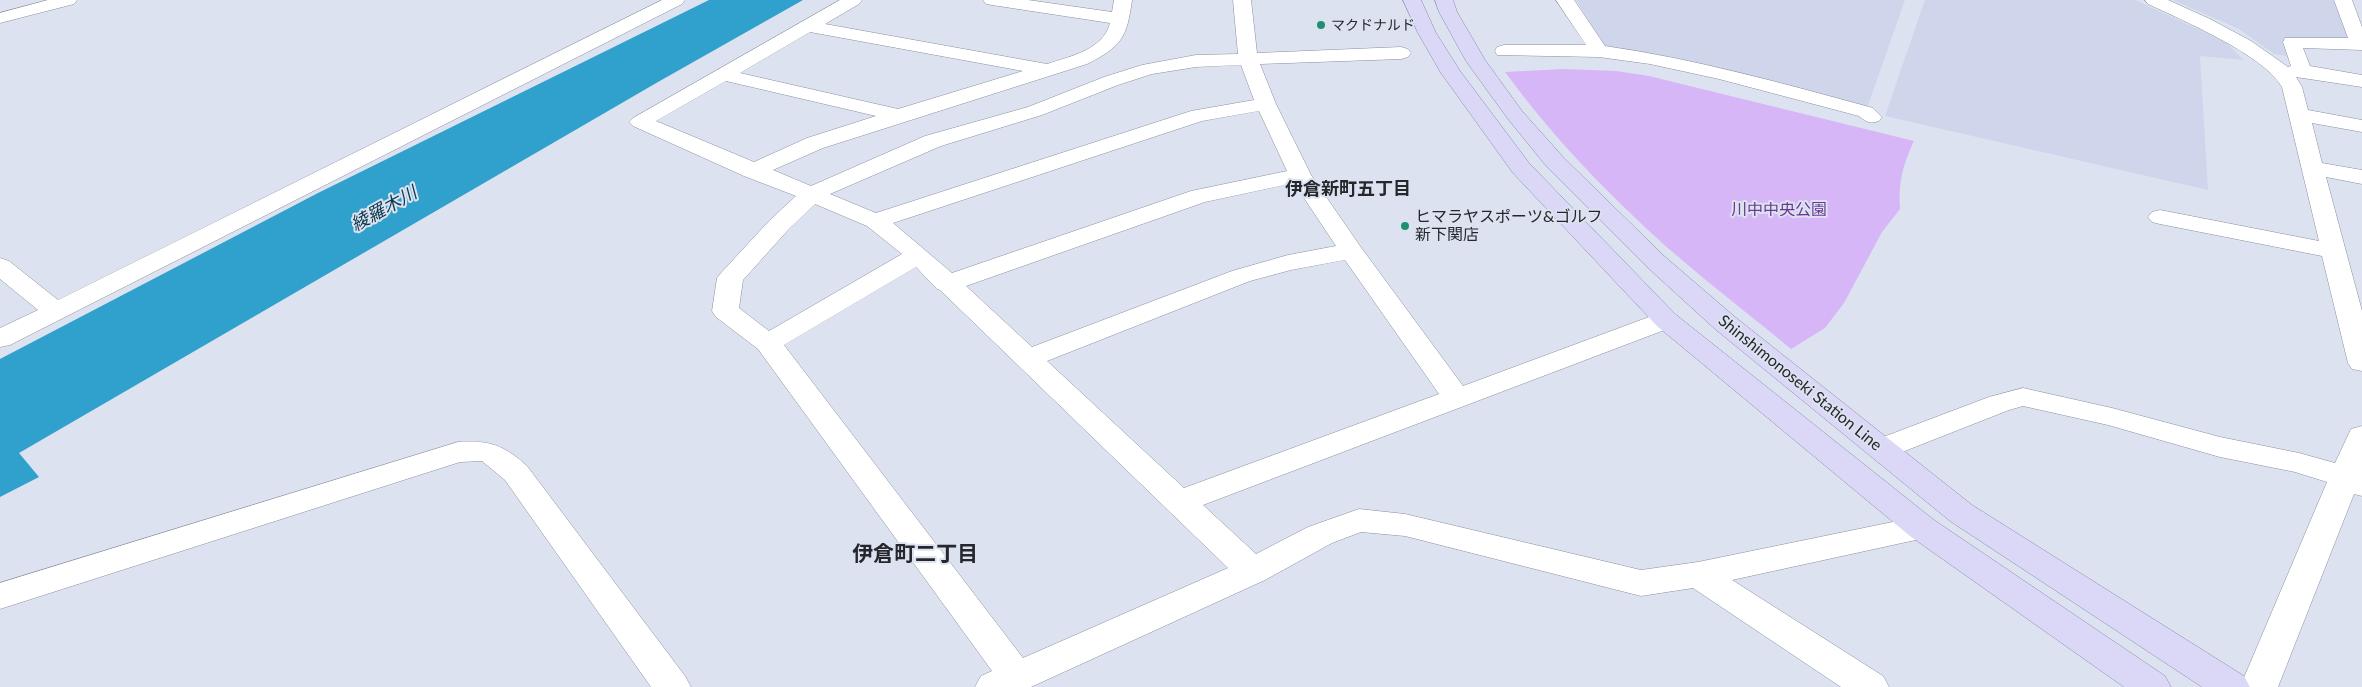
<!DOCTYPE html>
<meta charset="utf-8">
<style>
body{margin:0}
canvas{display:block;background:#dce2f0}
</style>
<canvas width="2362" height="687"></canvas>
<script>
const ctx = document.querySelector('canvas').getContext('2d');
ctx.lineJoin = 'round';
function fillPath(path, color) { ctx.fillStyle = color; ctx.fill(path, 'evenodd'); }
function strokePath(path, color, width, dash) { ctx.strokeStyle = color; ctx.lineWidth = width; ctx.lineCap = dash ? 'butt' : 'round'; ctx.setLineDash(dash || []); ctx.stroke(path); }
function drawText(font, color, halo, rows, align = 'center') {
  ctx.font = font + ' Lato,"Noto Sans JP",sans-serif'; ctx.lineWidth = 4; ctx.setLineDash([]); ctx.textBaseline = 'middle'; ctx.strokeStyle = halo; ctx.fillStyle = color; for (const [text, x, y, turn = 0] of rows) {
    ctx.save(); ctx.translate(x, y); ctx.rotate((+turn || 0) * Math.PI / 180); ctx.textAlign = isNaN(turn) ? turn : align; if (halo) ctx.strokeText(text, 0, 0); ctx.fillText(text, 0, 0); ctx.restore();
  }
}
fillPath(new Path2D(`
 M 1576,0 L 1905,0 L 1867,108 L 1606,48 Z
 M 1925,0 L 2135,0 L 2224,41 L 2244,60 L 2200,56 L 2208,190 L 1885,116 Z
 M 2173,0 L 2333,0 L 2350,39 L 2284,38 L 2287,56 L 2274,54 L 2239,29 Z`), '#cfd6eb');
fillPath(new Path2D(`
 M 1564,69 L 1616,71 L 1649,76 L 1914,141 C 1903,164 1898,183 1900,209 L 1882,232 L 1844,303 L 1825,328 L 1791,349 C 1736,303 1677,260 1626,209 C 1582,167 1541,121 1505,72 Z`), '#d7b6f7');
fillPath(new Path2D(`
 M 709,0 L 803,0 L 658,82 L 19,453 L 39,477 L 0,497 L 0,359 L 318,193 Z`), '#30a0cc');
const minor = new Path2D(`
 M 48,0 L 77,0 L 74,4 L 0,23 L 0,13 Z
 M 662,0 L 685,0 L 682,4 L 65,317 L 10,345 L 0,347 L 0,328 L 38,310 L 0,279 L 0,258 L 9,261 L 58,300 Z
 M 840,0 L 862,0 L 859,4 L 825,24 L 1047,64 C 1071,56 1103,50 1110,23 L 992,5 L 986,4 L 983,0 L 1028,0 L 1112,12 L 1114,0 L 1132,0 C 1127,38 1121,47 1087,64 L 823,148 L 773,170 L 811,186 L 925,136 L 1028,107 L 1104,77 L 1142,65 L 1196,55 L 1238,54 L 1233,0 L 1251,0 L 1257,53 L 1401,47 L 1408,49 L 1411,53 L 1408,57 L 1401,59 L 1260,64 L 1276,104 L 1311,175 L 1360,246 L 1463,386 L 1657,314 L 1666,312 L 1675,314 L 1679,320 L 1675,326 L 1203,505 L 1256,554 L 1308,527 L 1359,509 L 1405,514 L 1641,570 L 1698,562 L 1922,516 L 1934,520 L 1938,528 L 1934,536 L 1732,580 L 1883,676 L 1889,687 L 1841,687 L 1693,588 L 1641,596 L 1405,536 L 1361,532 L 1332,543 L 1265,580 L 1031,687 L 975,687 L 981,676 L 992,671 L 758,349 L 716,317 L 712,311 L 717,278 L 721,273 L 770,220 L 796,196 L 744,176 L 633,126 L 629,122 L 633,118 ZM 810,32 L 1023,71 L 898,109 L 740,73 ZM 1241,65 L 1254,100 L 1191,111 L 876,213 L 830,194 L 941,146 L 1042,115 L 1118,85 L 1152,74 L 1196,67 ZM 726,81 L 876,116 L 807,138 L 754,162 L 656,121 ZM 1259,111 L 1287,171 L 1191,191 L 952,273 L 893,223 L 1202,121 ZM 1294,183 L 1336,246 L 1288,255 L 1232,271 L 1032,347 L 966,286 L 1205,202 ZM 815,204 L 867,226 L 902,254 L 769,331 L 739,308 L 743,280 L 788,230 ZM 1345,260 L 1439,394 L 1184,488 L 1047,361 L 1250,281 L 1291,270 ZM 916,267 L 937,289 L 940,290 L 1228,568 L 1023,658 L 784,345 Z
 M 1556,0 L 1574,0 L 1605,46 C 1696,59 1785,84 1873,108 L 1882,117 L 1879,121 C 1870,124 1866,122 1859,116 L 1719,79 L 1650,64 L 1599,57 L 1497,55 L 1495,51 L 1497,47 L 1504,45 L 1586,45 Z
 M 2145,0 L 2168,0 L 2210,19 L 2251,41 L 2288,67 L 2291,66 L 2283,42 L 2285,38 L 2348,38 L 2334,0 L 2352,0 L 2362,27 L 2362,50 L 2303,48 L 2310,66 L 2362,75 L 2362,87 L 2296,77 L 2302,87 L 2308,110 L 2362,120 L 2362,132 L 2312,123 L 2322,163 L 2362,170 L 2362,184 L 2326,177 L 2362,311 L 2362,371 L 2352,369 L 2348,363 L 2322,256 L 2160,224 L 2152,222 L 2148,217 L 2152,212 L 2160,210 L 2319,241 L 2282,87 C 2264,55 2182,20 2148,4 Z
 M 2023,388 L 2112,408 L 2220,437 L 2299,453 L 2335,463 L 2351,429 L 2362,426 L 2362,496 L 2354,494 L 2278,687 L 2240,687 L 2327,482 L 2295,472 L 2220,457 L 2108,425 L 2023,406 L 2009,410 L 1892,456 L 1881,459 L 1870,456 L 1866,449 L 1870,442 L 1989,397 Z
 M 458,442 C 489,440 504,445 527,466 L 685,676 L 691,687 L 651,687 L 505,480 L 482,461 L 460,462 L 0,609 L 0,583 Z`);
const major = new Path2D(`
 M 1403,0 L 1421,0 L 1436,33 L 1460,71 L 1529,163 L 1675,314 L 1934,520 L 2165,676 L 2171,687 L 2124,687 L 1910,536 L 1657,326 L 1513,173 L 1441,73 L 1418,33 Z
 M 1435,0 L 1453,0 L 1457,12 L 1485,60 L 1522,111 L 1563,157 L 1664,256 L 1735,317 L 1972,505 L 2244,676 L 2250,687 L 2202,687 L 1950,521 L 1715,329 L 1646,266 L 1547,167 L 1508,119 L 1466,61 L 1439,12 Z`);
strokePath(minor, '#8a8f9c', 1);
strokePath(major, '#8b89ab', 1);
fillPath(minor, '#fff');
fillPath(major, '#dad8f6');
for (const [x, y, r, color] of [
 [1321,25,5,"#1e9072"],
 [1405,226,5,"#1e9072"]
]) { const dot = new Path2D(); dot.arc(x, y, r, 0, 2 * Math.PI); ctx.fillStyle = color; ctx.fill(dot); strokePath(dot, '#dce2f0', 2); }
drawText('14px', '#25272c', '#dce2f0', [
 ["マクドナルド",1331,25]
], 'left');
drawText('16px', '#6c3892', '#dce2f0', [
 ["川中中央公園",1779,210]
]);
drawText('16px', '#25272c', '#dce2f0', [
 ["ヒマラヤスポーツ&ゴルフ",1415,217],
 ["新下関店",1415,235]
], 'left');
drawText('16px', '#25272c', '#dce2f0', [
 ["Shinshimonoseki Station Line",1800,383,39]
]);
drawText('bold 18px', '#25272c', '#dce2f0', [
 ["伊倉新町五丁目",1348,189]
]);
drawText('italic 18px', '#0a3a4c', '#dce2f0', [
 ["綾羅木川",384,209,-29]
]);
drawText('bold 21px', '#25272c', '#dce2f0', [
 ["伊倉町二丁目",915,554]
]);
</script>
